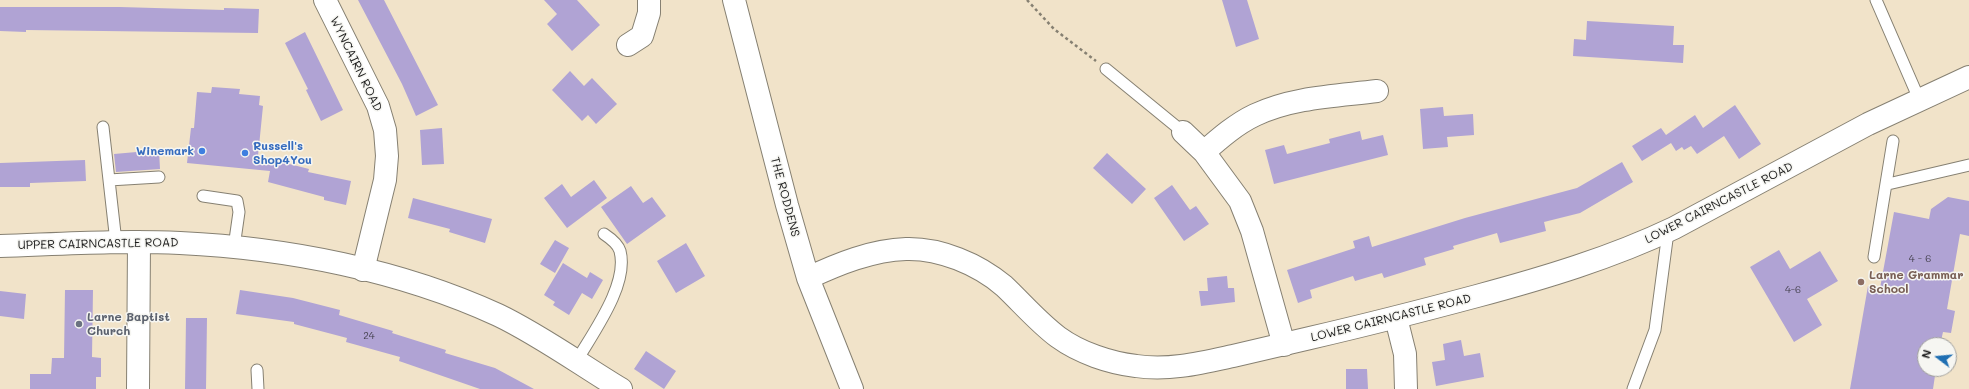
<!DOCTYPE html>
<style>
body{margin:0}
#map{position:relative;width:1969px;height:389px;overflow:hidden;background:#f1e3c9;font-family:Mali,sans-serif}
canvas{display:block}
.north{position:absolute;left:1917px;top:337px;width:40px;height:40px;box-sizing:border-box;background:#f6f6f2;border:1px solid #9f9f9c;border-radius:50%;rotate:286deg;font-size:11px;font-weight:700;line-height:16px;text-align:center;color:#1c1c1c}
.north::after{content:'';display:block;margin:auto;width:14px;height:18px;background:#1f6fb2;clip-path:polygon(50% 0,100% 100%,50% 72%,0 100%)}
</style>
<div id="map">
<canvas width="1969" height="389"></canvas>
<div class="north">N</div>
</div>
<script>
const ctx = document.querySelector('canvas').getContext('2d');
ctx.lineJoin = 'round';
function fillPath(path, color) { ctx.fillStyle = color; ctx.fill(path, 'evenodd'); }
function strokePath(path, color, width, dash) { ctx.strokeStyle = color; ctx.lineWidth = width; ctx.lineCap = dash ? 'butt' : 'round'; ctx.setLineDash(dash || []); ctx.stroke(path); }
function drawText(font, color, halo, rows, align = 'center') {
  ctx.font = font + ' Mali,sans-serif'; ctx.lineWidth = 3; ctx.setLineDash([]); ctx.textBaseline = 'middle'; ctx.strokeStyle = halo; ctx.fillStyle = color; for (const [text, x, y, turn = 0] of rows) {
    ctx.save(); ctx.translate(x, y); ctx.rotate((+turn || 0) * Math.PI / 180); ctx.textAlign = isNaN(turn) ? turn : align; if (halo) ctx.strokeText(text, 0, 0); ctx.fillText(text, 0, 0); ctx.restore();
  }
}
fillPath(new Path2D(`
 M 358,0 L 384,0 L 438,105 L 416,116 L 402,84 Z
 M 544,0 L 577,0 L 600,25 L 572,51 L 547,24 L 557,14 Z
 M 1222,0 L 1247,0 L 1259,39 L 1236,47 Z
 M 0,7 L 120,7 L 224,10 L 224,8 L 259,9 L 258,33 L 26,30 L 26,32 L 0,31 Z
 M 1587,21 L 1674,26 L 1673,45 L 1684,45 L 1683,63 L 1573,56 L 1574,39 L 1586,40 Z
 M 305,32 L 343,110 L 321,121 L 306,90 L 308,89 L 285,43 Z
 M 570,71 L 584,86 L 592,78 L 617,104 L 596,124 L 588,115 L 582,121 L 552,90 Z
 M 212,87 L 240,89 L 239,94 L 260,96 L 259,105 L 263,106 L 258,156 L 309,169 L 308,172 L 351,181 L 346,205 L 324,200 L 324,197 L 268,182 L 270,171 L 187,163 L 191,128 L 194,128 L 197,92 L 211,93 Z
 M 1735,105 L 1761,144 L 1739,159 L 1724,136 L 1697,154 L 1691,146 L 1684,150 L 1682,147 L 1676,151 L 1671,143 L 1642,161 L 1632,146 L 1661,128 L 1666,135 L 1695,115 L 1703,128 Z
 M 1443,107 L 1444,116 L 1473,114 L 1474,135 L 1447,137 L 1448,147 L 1423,149 L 1420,109 Z
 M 442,128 L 444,164 L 422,165 L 420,130 Z
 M 1360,131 L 1362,140 L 1383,135 L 1388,155 L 1274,184 L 1265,150 L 1284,145 L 1287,154 L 1330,143 L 1329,139 Z
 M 159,150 L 160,169 L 116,172 L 114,154 Z
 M 1107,153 L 1146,189 L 1132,204 L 1093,168 Z
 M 85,160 L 86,181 L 30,183 L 30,187 L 0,187 L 0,163 Z
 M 1622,162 L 1633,182 L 1580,213 L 1544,222 L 1546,231 L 1500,243 L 1497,233 L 1453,246 L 1454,249 L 1424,258 L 1426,265 L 1384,278 L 1382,273 L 1355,281 L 1353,276 L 1310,290 L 1312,298 L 1298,303 L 1287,270 L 1355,248 L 1353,241 L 1369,236 L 1372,247 L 1465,218 L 1577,188 Z
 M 594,180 L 607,198 L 567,228 L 544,198 L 562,184 L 571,197 Z
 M 1172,185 L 1190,210 L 1196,206 L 1209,224 L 1184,241 L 1154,198 Z
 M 631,186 L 643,203 L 652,197 L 666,216 L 627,244 L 601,207 Z
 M 1948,197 L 1969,201 L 1969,236 L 1960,234 L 1947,309 L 1955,311 L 1951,333 L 1943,332 L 1940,345 L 1925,345 L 1925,369 L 1936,369 L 1933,389 L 1850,389 L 1868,286 L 1880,288 L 1894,212 L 1929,219 L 1931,209 Z
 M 413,198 L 492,219 L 485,243 L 449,232 L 450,229 L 408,218 Z
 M 555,240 L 569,248 L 555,273 L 540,264 Z
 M 686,243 L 705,276 L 676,293 L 657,261 Z
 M 1779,250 L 1790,269 L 1820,251 L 1838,281 L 1807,299 L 1822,325 L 1794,342 L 1750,267 Z
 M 563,263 L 587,278 L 590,272 L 603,280 L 592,299 L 582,293 L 569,315 L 553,305 L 555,302 L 544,295 Z
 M 1227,276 L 1228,288 L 1234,288 L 1235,302 L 1201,306 L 1199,291 L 1208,291 L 1207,278 Z
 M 65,290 L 93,290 L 92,357 L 101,358 L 101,377 L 96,377 L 96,389 L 30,389 L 30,374 L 51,374 L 52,358 L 64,358 Z
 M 240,290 L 293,298 L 340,310 L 339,315 L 393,331 L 392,333 L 446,350 L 445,353 L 495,368 L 534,389 L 480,389 L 399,361 L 400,357 L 346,342 L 347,338 L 294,324 L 294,322 L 236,314 Z
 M 0,291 L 26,294 L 24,319 L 0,316 Z
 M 186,318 L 207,318 L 206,389 L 185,389 Z
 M 1461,340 L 1464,356 L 1480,353 L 1484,377 L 1436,386 L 1432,362 L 1445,360 L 1443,344 Z
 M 646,351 L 676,371 L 664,389 L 634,369 Z
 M 1346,369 L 1367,369 L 1368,389 L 1346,389 Z`), '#b0a3d4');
const service = new Path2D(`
 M 1876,0 L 1919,99
 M 1106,69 L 1183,132
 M 103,127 L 116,242
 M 109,180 L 159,177
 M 1888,184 L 1969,165
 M 203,196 L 237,201 L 239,212 L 234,247
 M 1874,257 L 1893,141
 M 576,362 C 592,334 629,285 620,251 C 618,244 610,238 604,234
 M 257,370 L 258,389
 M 1633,389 L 1655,330 L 1668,232`);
const minor = new Path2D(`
 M 325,0 L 378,106 L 385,130 L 387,156 L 385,180 L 363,270
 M 628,45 L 642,36 L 649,13 L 649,0
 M 1183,132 L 1204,152 L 1240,201 L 1252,231 L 1284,345
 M 1204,152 C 1220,138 1236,124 1255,115 C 1293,97 1337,96 1377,91
 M 1396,318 L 1405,354 L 1406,389`);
const tertiary = new Path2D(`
 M 734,0 L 787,205 L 808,278 L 852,389
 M 0,246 C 60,244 120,240 180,243 C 287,248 400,270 498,315 C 540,335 581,365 621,389
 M 808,278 C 838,264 872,250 906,249 C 940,248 978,264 1004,286 C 1022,303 1038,322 1058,337 C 1080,353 1110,363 1136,366 C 1169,371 1201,363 1233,356 C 1258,350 1284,344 1310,338 C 1366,325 1421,311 1477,296 C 1544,278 1611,258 1674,228 L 1868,124 L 1969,77
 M 138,389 L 139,242`);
strokePath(service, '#868072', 13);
strokePath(minor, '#868072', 24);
strokePath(tertiary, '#868072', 24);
strokePath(new Path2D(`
 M 1027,0 L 1054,29 L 1096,61`), '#868072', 2.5, [3, 3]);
strokePath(service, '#fff', 11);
strokePath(minor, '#fff', 22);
strokePath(tertiary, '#fff', 22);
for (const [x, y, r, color] of [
 [202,151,4,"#3f7fe0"],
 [245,153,4,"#3f7fe0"],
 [1861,282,4,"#8d6e63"],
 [79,324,4,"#6b7280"]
]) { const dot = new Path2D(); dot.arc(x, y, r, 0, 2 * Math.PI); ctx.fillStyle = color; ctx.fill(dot); strokePath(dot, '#f6f6f2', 1.5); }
drawText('10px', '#413e4a', null, [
 ["4 - 6",1920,259],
 ["4-6",1793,290],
 ["24",369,336]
]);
drawText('12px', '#1c1c1c', '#f6f6f2', [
 ["WYNCAIRN ROAD",356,64,64],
 ["THE RODDENS",785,197,75],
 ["LOWER CAIRNCASTLE ROAD",1719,203,-27],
 ["UPPER CAIRNCASTLE ROAD",98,244,-1],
 ["LOWER CAIRNCASTLE ROAD",1391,318,-14]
]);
drawText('bold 12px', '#366cbe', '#f6f6f2', [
 ["Russell's",253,146],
 ["Shop4You",253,160],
 ["Winemark",194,151,"right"]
], 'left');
drawText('bold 12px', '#785e54', '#f6f6f2', [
 ["Larne Grammar",1869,275],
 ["School",1869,289]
], 'left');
drawText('bold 12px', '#5b616d', '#f6f6f2', [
 ["Larne Baptist",87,317],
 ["Church",87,331]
], 'left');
</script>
